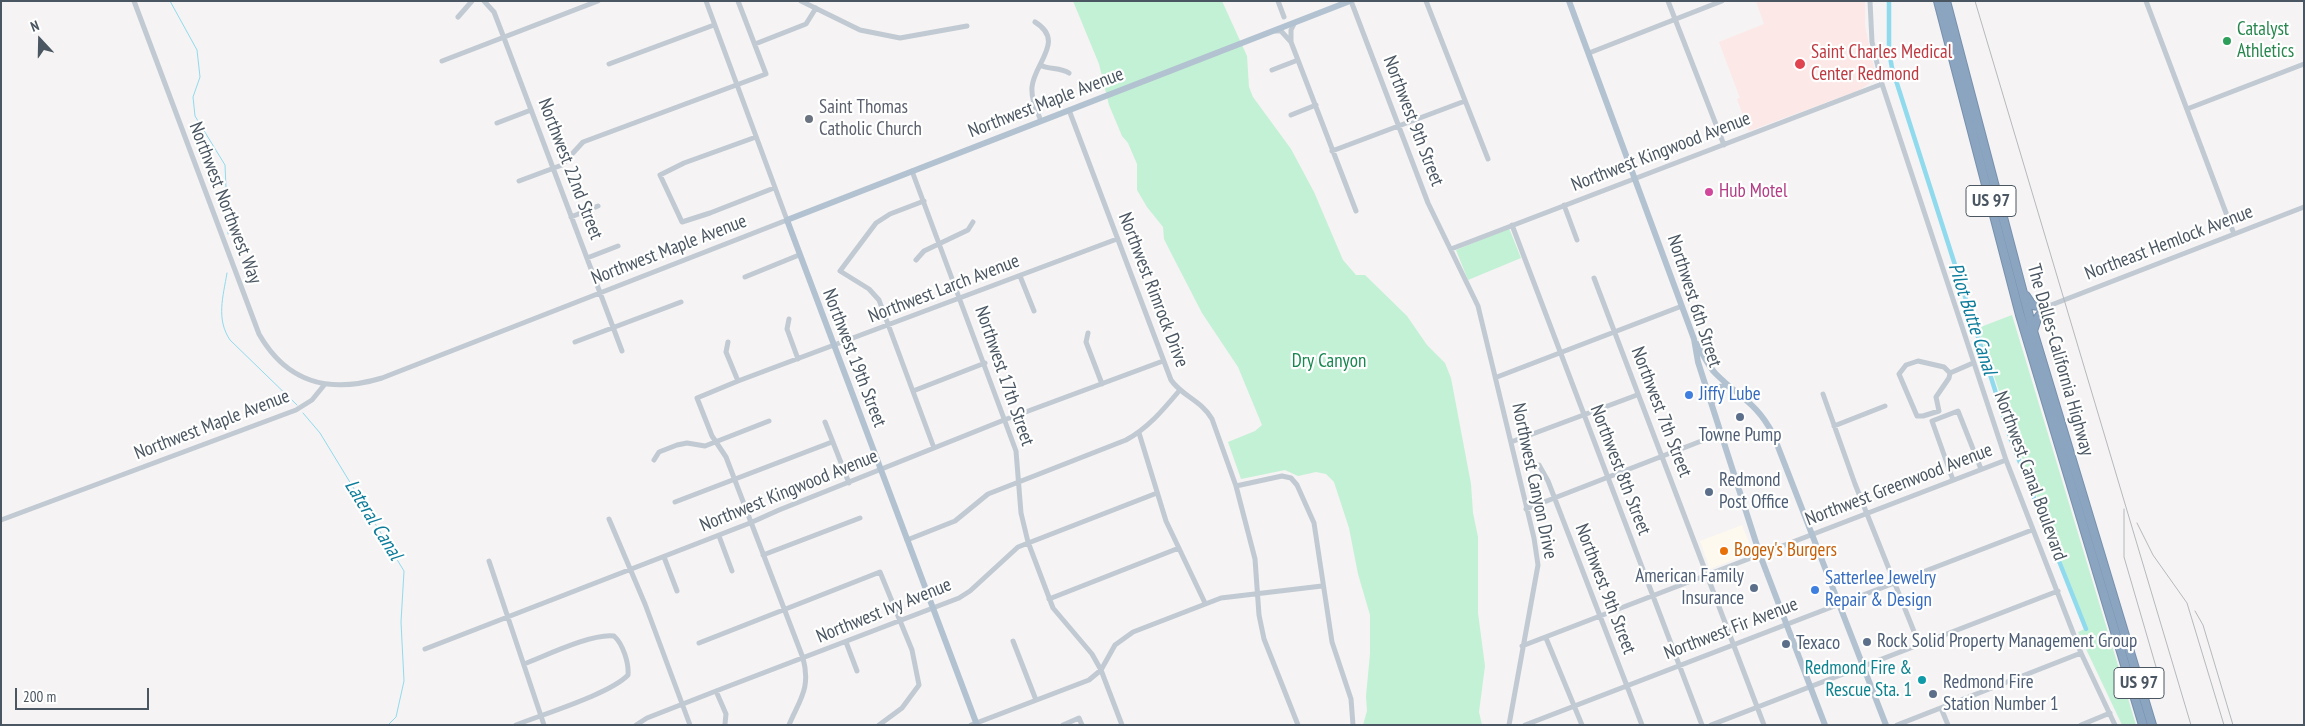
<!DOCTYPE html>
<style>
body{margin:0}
#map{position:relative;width:2305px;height:726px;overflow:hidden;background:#f5f3f3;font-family:"PT Sans Narrow",sans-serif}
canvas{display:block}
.frame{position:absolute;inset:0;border:2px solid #4a5661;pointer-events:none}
.north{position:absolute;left:15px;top:15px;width:50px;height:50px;-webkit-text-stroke:4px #fff;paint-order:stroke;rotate:339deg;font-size:14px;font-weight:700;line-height:20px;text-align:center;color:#4a5661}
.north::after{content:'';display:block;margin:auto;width:18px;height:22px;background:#4a5661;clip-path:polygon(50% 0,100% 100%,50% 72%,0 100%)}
.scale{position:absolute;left:15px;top:688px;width:134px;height:22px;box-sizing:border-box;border:2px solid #4a5661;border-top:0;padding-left:6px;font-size:15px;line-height:18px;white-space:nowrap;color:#4a5661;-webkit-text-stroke:4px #fff;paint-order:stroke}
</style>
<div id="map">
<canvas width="2305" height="726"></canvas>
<div class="frame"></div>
<div class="north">N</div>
<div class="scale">200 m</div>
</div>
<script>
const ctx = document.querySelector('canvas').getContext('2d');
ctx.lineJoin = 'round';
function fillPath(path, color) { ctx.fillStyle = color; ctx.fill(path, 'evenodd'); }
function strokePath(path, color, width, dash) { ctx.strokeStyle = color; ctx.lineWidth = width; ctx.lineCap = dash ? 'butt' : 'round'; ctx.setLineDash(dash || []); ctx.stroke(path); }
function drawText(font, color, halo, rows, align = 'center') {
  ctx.font = font + ' "PT Sans Narrow",sans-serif'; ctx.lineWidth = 4.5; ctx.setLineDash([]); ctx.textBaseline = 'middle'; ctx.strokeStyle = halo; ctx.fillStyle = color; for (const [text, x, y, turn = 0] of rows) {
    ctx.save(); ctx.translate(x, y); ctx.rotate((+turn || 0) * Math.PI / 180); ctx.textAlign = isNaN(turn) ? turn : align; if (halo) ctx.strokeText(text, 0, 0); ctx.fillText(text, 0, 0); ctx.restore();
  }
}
fillPath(new Path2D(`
 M 1742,525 L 1753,552 L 1710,569 L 1700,541 Z`), '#fdf9ef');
fillPath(new Path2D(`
 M 1756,1 L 1865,1 L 1865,26 L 1876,78 L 1860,90 L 1749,131 L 1737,99 L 1740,98 L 1719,42 L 1764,24 Z`), '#fce8e6');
fillPath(new Path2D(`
 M 1073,1 L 1222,1 L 1247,56 L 1249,87 L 1253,97 L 1291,149 L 1314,192 L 1343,260 L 1356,275 L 1365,275 L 1407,316 L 1427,345 L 1445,363 L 1451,378 L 1471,484 L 1473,513 L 1478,537 L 1478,613 L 1485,666 L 1479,712 L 1482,725 L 1363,725 L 1367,711 L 1366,696 L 1370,654 L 1370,615 L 1358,574 L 1349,528 L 1334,482 L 1326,474 L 1316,472 L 1298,476 L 1285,470 L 1241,479 L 1228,442 L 1255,431 L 1262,425 L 1238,367 L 1202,313 L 1170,251 L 1164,239 L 1163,227 L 1147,207 L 1137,190 L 1137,164 L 1128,143 L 1122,136 L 1109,105 L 1099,64 Z
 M 1509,228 L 1521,258 L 1468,280 L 1456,250 Z
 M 2012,315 L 2136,725 L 2122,725 L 2078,632 L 2087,628 L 2016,442 L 1978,328 Z`), '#c3f1d5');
strokePath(new Path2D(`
 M 170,1 L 197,50 L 200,77 L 193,97 L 195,116 L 225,165 L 228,234
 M 227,273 C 223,297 216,319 230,340 L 297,405
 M 303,413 L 320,433 L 404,571 L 401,622 L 404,681 L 396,717 L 388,725`), '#90daee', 1);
strokePath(new Path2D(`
 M 1889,1 L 1889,51 L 1892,68 L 2011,440 L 2086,629`), '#90daee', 4.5);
const highway = new Path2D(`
 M 1938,1 L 2020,315 L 2143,725
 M 1946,1 L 2033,331 L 2152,725
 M 2026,296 L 2032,305 L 2046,307
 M 2033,331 L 2037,319 L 2046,307`);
strokePath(highway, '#7690ad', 10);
strokePath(new Path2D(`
 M 134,1 L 259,334 C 287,383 329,394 382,378 L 787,220 L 706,1
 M 484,1 L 494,12 L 504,38 L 622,351
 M 801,1 L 860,30 L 900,38 L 967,26
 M 1278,1 L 1284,17
 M 1351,1 L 1428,203 L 1478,306 L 1534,538 L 1538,565 L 1509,725
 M 1426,1 L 1488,159
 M 1668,1 L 1724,145
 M 1870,1 L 1872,42 L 1882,84 L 2006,460 L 2081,653 L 2115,725
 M 2146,1 L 2234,234
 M 458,17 L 472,1
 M 1035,22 C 1066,41 1034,63 1032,87 C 1031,100 1037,110 1041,121
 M 1275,31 L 1281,31 L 1291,42 L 1356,211
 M 1291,42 L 1291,30 L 1294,24
 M 755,44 L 806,24 L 816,8
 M 1589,53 L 1722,1
 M 442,61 L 598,1
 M 609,64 L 714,25
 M 1040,65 C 1050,70 1060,67 1069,73
 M 1272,70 L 1298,60
 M 2187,109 L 2304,64
 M 1069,110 L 1171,380 C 1182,396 1202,401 1212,419 L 1236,486 L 1255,559 L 1259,615 L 1264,639 L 1298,725
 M 1291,115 L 1316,105
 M 497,123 L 531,110
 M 756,137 L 684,163 L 660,175 L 682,222 L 710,213 L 774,188
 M 1332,151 L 1465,101
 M 912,171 L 1016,451 L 1021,513 L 1028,542 L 1053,608 L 1092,654 L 1101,670 L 1122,725
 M 519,181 L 562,165 L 583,142 L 766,74 L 738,1
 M 924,201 L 890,214 L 876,223 L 840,271 L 869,289 L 879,300 L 934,448
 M 1564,205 L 1577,240
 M 571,217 L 598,206
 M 1512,225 L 1702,725
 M 1451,249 L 1882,84
 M 587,258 L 618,246
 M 916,260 L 924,251 L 968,230 L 973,222
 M 1020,276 L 1034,311
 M 745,277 L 799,255
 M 1594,278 L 1764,725
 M 2046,307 L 2304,207
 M 789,319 L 787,329 L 798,359
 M 1088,333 L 1086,342 L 1102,384
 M 575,342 L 681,302
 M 728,342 L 726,352 L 738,381
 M 1950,373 L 1949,378 L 1936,397 L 1939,411 L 1923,416 L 1917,416 L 1899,374 L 1906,365 L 1918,361 L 1944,367 L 1950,373 L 1973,363
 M 1497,377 L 1682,306
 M 913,391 L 985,363
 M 1823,394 L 1855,484 L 1919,644
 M 825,422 L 849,483
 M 1834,426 L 1885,406
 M 1139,433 L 1166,521 L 1205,603
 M 1511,442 L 1637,395
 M 654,460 L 659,452 L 677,445 L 687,443 L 705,446 L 769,421
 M 1539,465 L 1548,481 L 1642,725
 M 1953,480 L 1932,421 L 1958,411 L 1981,469
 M 1236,486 L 1282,476 L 1291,478 L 1297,485 L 1314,523 L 1332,642 L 1351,699 L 1353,725
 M 675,502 L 832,442
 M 1526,509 L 1722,433
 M 609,519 L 645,604 L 690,725
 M 1,520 L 296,410 L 312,400 L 325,384
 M 719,536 L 732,571
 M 907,540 L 955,521 L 988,494 L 1126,440 C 1148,428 1163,410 1179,391
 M 763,555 L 860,518
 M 664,557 L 677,591
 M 489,561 L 544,725
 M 1049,599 L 1179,548
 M 1546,638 L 1582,725
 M 1013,641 L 1036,700
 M 846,642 L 857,671
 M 699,643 L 880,572 L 912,650 L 919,685 L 902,708 L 879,725
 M 1522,646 L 2006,460
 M 425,649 L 750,523 L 779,510 L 1004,420 L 1163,361
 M 716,691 L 726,714 L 725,724
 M 1941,708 L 1948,725
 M 516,725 C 543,714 610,694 628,675 C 629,663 623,644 614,636 C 592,633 545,656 524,664
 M 636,725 L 647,718 L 716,691 L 959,598 L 970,591 L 1018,547 L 1157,493
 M 789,725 C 800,699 811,688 803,658 L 726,457 L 712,436 L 697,398 L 738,381 L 1117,239
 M 971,725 L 1089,680 L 1101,670 L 1115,645 L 1133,632 L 1221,598 L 1322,586
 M 1063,725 L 1079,718 L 1082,725
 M 1525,725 L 2032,530
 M 1711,725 L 2058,591
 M 1897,725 L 2081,653
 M 2081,725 L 2110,713`), '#c1cad2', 5);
strokePath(new Path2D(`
 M 1569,1 L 1694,339 L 1698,362 L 1760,555 L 1825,725
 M 1697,344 C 1703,354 1708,366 1716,374 C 1740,398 1756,402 1773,434 L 1886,725
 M 1712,403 L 1714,391 L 1719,387 L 1729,386
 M 977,725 L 787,220 L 1350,1`), '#b3c2d1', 6);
strokePath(highway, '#8ba5c1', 8);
strokePath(new Path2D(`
 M 1975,1 L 2191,725
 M 2124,509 L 2124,557 L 2161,684
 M 2137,523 L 2153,555 L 2187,603 L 2224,725
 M 2195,611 L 2203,625 L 2233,725`), '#b5b8bd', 1);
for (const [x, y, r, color] of [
 [2227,41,5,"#2e9e5b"],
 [1800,64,6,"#e0444e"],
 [809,119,5,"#6b7280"],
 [1709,192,5,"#d1479c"],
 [1689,395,5,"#3f7fe0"],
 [1740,417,5,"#5c6f8a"],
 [1709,492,5,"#5c6f8a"],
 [1724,551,5,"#e8710a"],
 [1754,588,5,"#5c6f8a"],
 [1815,590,5,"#3f7fe0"],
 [1867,642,5,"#5c6f8a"],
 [1786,644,5,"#5c6f8a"],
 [1922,680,5,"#0f9aa8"],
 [1933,694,5,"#5c6f8a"]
]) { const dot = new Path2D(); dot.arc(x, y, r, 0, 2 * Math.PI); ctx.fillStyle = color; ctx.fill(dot); strokePath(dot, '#fff', 2); }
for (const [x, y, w] of [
 [1991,201,50],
 [2139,683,50]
]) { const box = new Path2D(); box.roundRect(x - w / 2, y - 15.5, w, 31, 4); ctx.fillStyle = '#fff'; ctx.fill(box); strokePath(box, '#4a5661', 1); }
drawText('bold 18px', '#4a5661', null, [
 ["US 97",1991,201],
 ["US 97",2139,683]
]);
drawText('19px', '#27864d', '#fff', [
 ["Catalyst",2237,30],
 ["Athletics",2237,52]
], 'left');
drawText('19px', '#be3a42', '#fff', [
 ["Saint Charles Medical",1811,53],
 ["Center Redmond",1811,75]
], 'left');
drawText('19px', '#4a5661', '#fff', [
 ["Northwest Maple Avenue",1046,103,-21],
 ["Northwest 9th Street",1413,121,69],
 ["Northwest Kingwood Avenue",1661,152,-21],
 ["Northwest 22nd Street",570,169,69],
 ["Northwest Northwest Way",225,203,69],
 ["Northeast Hemlock Avenue",2169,243,-21],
 ["Northwest Maple Avenue",669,250,-21],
 ["Northwest Larch Avenue",944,289,-21],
 ["Northwest Rimrock Drive",1153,290,69],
 ["Northwest 6th Street",1694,301,72],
 ["Northwest 19th Street",854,358,69],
 ["The Dalles-California Highway",2060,360,74],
 ["Northwest 17th Street",1004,376,71],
 ["Northwest 7th Street",1661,412,69],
 ["Northwest Maple Avenue",212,425,-21],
 ["Northwest 8th Street",1620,470,69],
 ["Northwest Canal Boulevard",2030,476,70],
 ["Northwest Canyon Drive",1534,481,78],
 ["Northwest Greenwood Avenue",1899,485,-21],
 ["Northwest Kingwood Avenue",789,491,-22],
 ["Northwest 9th Street",1605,589,69],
 ["Northwest Ivy Avenue",884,611,-22],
 ["Northwest Fir Avenue",1731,629,-21]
]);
drawText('19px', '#5b616d', '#fff', [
 ["Saint Thomas",819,108],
 ["Catholic Church",819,130]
], 'left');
drawText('19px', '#b23c85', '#fff', [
 ["Hub Motel",1719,192]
], 'left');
drawText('19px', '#17864f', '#fff', [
 ["Dry Canyon",1329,362]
]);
drawText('19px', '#366cbe', '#fff', [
 ["Jiffy Lube",1699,395],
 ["Satterlee Jewelry",1825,579],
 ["Repair & Design",1825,601]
], 'left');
drawText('19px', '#4e5e75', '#fff', [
 ["Towne Pump",1740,436,"center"],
 ["Redmond",1719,481],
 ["Post Office",1719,503],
 ["American Family",1744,577,"right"],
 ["Insurance",1744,599,"right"],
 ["Rock Solid Property Management Group",1877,642],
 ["Texaco",1796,644],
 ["Redmond Fire",1943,683],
 ["Station Number 1",1943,705]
], 'left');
drawText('19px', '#c56008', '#fff', [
 ["Bogey's Burgers",1734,551]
], 'left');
drawText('19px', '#0d838f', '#fff', [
 ["Redmond Fire &",1912,669],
 ["Rescue Sta. 1",1912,691]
], 'right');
drawText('italic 20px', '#0c7c9b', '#fff', [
 ["Pilot Butte Canal",1972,319,72],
 ["Lateral Canal",373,520,58]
]);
</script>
